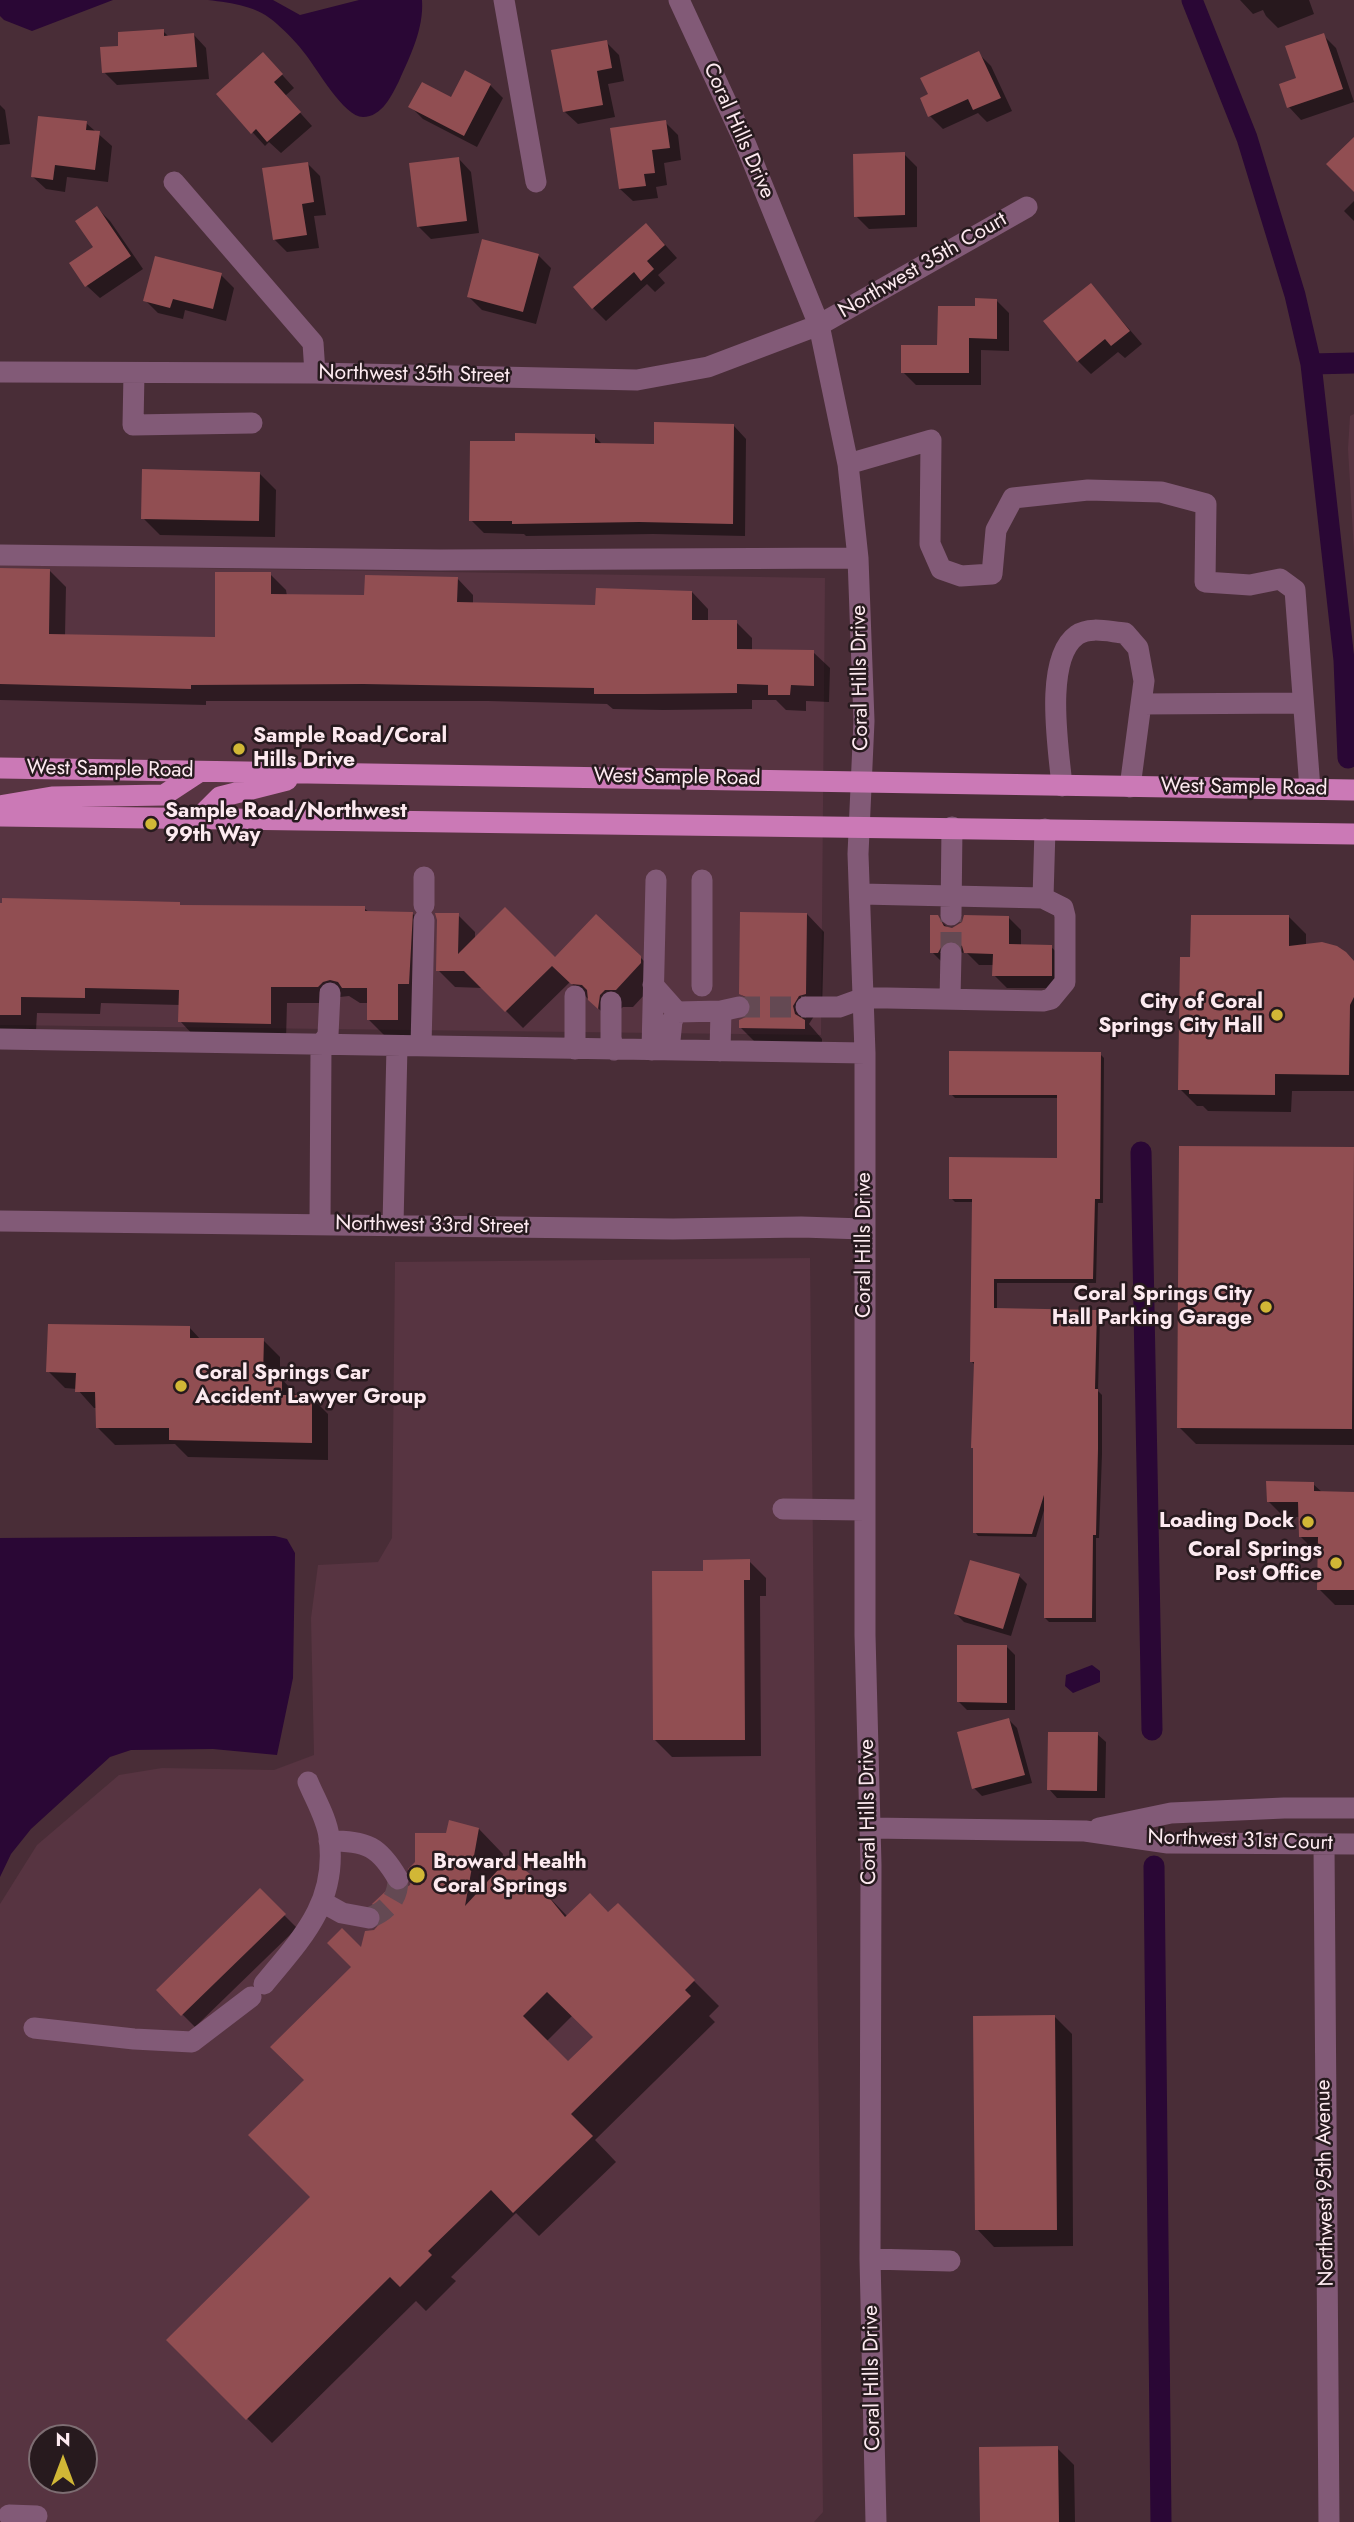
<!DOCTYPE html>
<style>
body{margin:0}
#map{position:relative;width:1354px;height:2522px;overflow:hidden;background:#492d37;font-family:Jost,sans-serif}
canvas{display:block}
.north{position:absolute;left:28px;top:2424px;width:70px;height:70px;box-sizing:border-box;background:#271a1e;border:2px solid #7d6d72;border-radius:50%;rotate:0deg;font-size:19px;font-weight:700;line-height:28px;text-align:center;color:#fdeaf0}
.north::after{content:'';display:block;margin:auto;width:24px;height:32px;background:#d1b736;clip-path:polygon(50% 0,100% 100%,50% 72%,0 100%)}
</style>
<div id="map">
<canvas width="1354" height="2522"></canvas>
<div class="north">N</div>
</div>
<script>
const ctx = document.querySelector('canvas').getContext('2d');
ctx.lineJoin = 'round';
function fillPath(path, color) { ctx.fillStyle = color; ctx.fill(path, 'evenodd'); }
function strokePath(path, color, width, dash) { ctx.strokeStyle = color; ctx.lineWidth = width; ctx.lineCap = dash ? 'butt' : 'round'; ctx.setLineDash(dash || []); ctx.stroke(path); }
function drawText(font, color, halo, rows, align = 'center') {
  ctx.font = font + ' Jost,sans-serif'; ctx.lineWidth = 5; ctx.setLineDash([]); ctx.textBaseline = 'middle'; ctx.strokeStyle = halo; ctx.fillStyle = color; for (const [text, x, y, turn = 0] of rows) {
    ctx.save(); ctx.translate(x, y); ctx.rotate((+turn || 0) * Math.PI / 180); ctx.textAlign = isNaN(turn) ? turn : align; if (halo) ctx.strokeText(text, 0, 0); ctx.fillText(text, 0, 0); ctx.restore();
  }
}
fillPath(new Path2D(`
 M 1354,414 L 1354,552 L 1348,449 L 1350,416 Z
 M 0,565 L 825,578 L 821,1035 L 0,1025 Z
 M 810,1258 L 823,2512 L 814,2522 L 0,2522 L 0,1904 L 37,1845 L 119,1775 L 162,1768 L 274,1770 L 314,1755 L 311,1618 L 318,1565 L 378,1562 L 392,1538 L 395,1262 ZM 42,2438 L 84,2438 L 84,2480 L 42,2480 Z`), '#573441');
fillPath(new Path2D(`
 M 0,0 L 113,0 L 32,31 L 4,20 L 0,16 Z
 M 208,0 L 273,0 L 300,15 L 359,0 L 422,0 C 424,29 410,56 399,81 C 392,95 382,117 363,117 C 344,117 317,69 306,55 C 298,44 287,33 277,24 C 258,6 233,3 208,0 Z
 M 275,1536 L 287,1539 L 295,1553 L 293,1678 L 277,1755 L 213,1749 L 131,1750 L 110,1757 L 31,1829 L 11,1854 L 0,1877 L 0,1538 Z
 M 1092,1665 L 1100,1671 L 1100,1682 L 1073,1693 L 1065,1686 L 1066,1675 Z`), '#2a0735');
fillPath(new Path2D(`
 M 1240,0 L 1309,0 L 1314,14 L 1278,28 L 1266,16 L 1263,10 L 1253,14 Z
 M 163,31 L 169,37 L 194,35 L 206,48 L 209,79 L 117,85 L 104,72 L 120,48 Z
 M 1323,35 L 1336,48 L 1354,102 L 1301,120 L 1289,107 L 1298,79 Z
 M 606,42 L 619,55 L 624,81 L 608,84 L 615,117 L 578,124 L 565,112 Z
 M 978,53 L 991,66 L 1012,111 L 987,122 L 978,113 L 943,129 L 930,116 Z
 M 276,68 L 294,88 L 285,96 L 312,126 L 281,153 L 269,142 L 265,146 L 218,94 Z
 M 490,85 L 503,98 L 477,147 L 423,119 L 410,106 L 451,100 Z
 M 0,105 L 5,110 L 10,144 L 0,145 Z
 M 665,122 L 678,135 L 681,160 L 664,163 L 667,185 L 656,187 L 658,198 L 633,201 L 620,189 Z
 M 86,123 L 112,146 L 108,182 L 67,177 L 65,192 L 46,189 L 33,177 Z
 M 904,154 L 917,167 L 917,227 L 869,229 L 856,216 Z
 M 459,159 L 471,172 L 479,233 L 431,239 L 418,226 Z
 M 307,163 L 320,176 L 326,215 L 314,216 L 319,248 L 287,252 L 274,239 Z
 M 1354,201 L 1354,221 L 1344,211 Z
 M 97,208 L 110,221 L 143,269 L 100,298 L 87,286 L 95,248 Z
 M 659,238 L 677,258 L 658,275 L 665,283 L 655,292 L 647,284 L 606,321 L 593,308 Z
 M 538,255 L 551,268 L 536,324 L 482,310 L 469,297 Z
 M 221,275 L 234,288 L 226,321 L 185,310 L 183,319 L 158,313 L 145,300 Z
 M 1091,285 L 1142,344 L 1125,358 L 1118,352 L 1091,374 L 1078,361 Z
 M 996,300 L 1009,313 L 1009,351 L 981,350 L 981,385 L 916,385 L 903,372 L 939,347 L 976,308 Z
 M 734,426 L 746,439 L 745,536 L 653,534 L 526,536 L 524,534 L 484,533 L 471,520 L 517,443 L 594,436 L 603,445 L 655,446 Z
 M 259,473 L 276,490 L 275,537 L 160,535 L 143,518 Z
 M 0,570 L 50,571 L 66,587 L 65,636 L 216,638 L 270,574 L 286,590 L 287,596 L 366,597 L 457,578 L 473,595 L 473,604 L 597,606 L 692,592 L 708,609 L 708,622 L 736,622 L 752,638 L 752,651 L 813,652 L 830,668 L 829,702 L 806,701 L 806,711 L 786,710 L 776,700 L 752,700 L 752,709 L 663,710 L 613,709 L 607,704 L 488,701 L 206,701 L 206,705 L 0,700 Z
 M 179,904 L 183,907 L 364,908 L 370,913 L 413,914 L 429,930 L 413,1036 L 385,1036 L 369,1020 L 369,1003 L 360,1003 L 349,996 L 340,997 L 335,1003 L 287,1003 L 286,1040 L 196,1038 L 180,1021 L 180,1005 L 101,1003 L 100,1014 L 37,1013 L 36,1031 L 0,1036 L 0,905 Z
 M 807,914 L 824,932 L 822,1011 L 816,1013 L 809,1024 L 822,1039 L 822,1046 L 758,1045 L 740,1027 L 750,1017 L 753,1006 L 741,994 Z
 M 458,915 L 475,932 L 475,940 L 555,959 L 640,957 L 658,975 L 657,981 L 633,1007 L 623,1007 L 617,1012 L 615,1024 L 570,982 L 523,1028 L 483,988 L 455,987 L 438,970 Z
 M 1288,916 L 1306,934 L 1306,946 L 1354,964 L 1354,1091 L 1292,1091 L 1291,1112 L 1208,1111 L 1203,1106 L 1197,1106 L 1180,1089 L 1192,958 Z
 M 937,917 L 949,929 L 1008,917 L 1021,930 L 1021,946 L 1051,947 L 1064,959 L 1064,988 L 1007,988 L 994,975 L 994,965 L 979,965 L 966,952 L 957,954 L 945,965 L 932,952 Z
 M 1100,1054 L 1104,1058 L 1103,1203 L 1098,1203 L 1096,1283 L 997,1283 L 997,1310 L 1096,1312 L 1100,1316 L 1098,1391 L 1102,1395 L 1102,1454 L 1099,1538 L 1096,1538 L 1096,1622 L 1049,1622 L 1045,1618 L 1045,1507 L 1036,1537 L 978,1536 L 975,1532 L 975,1365 L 971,1361 L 974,1202 L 955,1202 L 951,1198 L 1059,1159 L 1059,1098 L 955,1098 L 951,1094 Z
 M 1353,1149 L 1354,1445 L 1196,1444 L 1179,1427 Z
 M 189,1327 L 201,1340 L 263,1340 L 280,1357 L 280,1377 L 298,1397 L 311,1397 L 328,1414 L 328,1460 L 188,1457 L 175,1444 L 115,1445 L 97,1427 L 97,1408 L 94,1408 L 77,1389 L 65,1388 L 48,1371 Z
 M 1313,1484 L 1323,1493 L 1354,1493 L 1354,1605 L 1335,1605 L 1319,1589 L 1319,1552 L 1316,1552 L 1300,1536 L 1300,1517 L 1284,1517 L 1268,1501 Z
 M 749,1561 L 766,1578 L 766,1596 L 760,1596 L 761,1756 L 672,1757 L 655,1740 L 705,1572 Z
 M 1019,1576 L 1027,1584 L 1011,1636 L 964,1622 L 956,1614 Z
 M 1007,1647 L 1015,1655 L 1015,1710 L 967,1710 L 959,1702 Z
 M 1009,1720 L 1017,1728 L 1032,1783 L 982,1796 L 974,1788 Z
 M 1097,1734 L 1106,1742 L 1105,1798 L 1057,1798 L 1049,1789 Z
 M 479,1829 L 503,1854 L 500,1870 L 529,1876 L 568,1917 L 608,1914 L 618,1905 L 719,2006 L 709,2016 L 715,2022 L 595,2140 L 616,2162 L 539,2236 L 516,2213 L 451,2277 L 456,2281 L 426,2311 L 416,2301 L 272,2443 L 168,2340 L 313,2197 L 306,2080 L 353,1967 L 362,1950 L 383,1922 L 399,1894 L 411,1886 L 447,1835 ZM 573,2015 L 595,2037 L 568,2064 L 546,2042 Z
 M 260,1891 L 297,1928 L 195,2027 L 158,1990 Z
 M 1055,2017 L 1072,2034 L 1073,2246 L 994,2247 L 977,2229 Z
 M 1057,2448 L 1074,2465 L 1075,2522 L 982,2522 Z`), '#0007');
strokePath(new Path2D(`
 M 1192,0 L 1247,138 L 1295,295 L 1311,364 L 1344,660 L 1348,758
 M 1311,364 L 1354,363
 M 1141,1152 L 1152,1730
 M 1154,1866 L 1161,2522`), '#2a0735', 21);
fillPath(new Path2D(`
 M 164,29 L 164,36 L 194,33 L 197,67 L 102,73 L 100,47 L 118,46 L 118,32 Z
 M 1324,33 L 1343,89 L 1287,108 L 1279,84 L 1296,78 L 1285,46 Z
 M 607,40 L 612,68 L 597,71 L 603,105 L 563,112 L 551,50 Z
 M 979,51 L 1001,98 L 973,110 L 968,99 L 928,117 L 920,98 L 928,94 L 920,78 Z
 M 263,52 L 283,74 L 274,82 L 301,112 L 267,142 L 256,129 L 251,134 L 216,94 Z
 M 465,70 L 491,84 L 464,136 L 408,107 L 422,82 L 451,97 Z
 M 38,116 L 87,121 L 86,130 L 100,131 L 95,170 L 55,165 L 53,180 L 31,177 Z
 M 666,120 L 670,148 L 652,150 L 655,173 L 644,174 L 646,186 L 619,189 L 610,128 Z
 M 1354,137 L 1354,192 L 1326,164 Z
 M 905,152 L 905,215 L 854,217 L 853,154 Z
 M 459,157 L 467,221 L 417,227 L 409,163 Z
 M 308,162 L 314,202 L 302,204 L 307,235 L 273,240 L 262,168 Z
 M 97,206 L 131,256 L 85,287 L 69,263 L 93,247 L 75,221 Z
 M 646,223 L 665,245 L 647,261 L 654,269 L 641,281 L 634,272 L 592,309 L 573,287 Z
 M 482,239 L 539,254 L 523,312 L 467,297 Z
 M 155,256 L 222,273 L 213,309 L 173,299 L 170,308 L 143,301 Z
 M 1091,283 L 1130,331 L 1111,346 L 1105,339 L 1077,362 L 1043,321 Z
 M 975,298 L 997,299 L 997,339 L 969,338 L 969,373 L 901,373 L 901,345 L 937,345 L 938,306 L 975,306 Z
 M 654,422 L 734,424 L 733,524 L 639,522 L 512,524 L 512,521 L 469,521 L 470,441 L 515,441 L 515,433 L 595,434 L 595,443 L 654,444 Z
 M 142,469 L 260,472 L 259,521 L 141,519 Z
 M 0,568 L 50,569 L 49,634 L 215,637 L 215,572 L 271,572 L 271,594 L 364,595 L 365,575 L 458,577 L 457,602 L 595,605 L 596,588 L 692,591 L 692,620 L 737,620 L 737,649 L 814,650 L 814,686 L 791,685 L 790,695 L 768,695 L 768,685 L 737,684 L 737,693 L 645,694 L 594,694 L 594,688 L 363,684 L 191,685 L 191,689 L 0,684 Z
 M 2,898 L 180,902 L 180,905 L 365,906 L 365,911 L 413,912 L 409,984 L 398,984 L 398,1020 L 367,1020 L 367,988 L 342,988 L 338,982 L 330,980 L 323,982 L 318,987 L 271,987 L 271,1024 L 178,1022 L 179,990 L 85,988 L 85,998 L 21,997 L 21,1015 L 0,1015 L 0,903 L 2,903 Z
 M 505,907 L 555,957 L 596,914 L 641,956 L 641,963 L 616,990 L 605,990 L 600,995 L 598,1009 L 588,1000 L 587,990 L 582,985 L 571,984 L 552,966 L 505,1012 L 464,971 L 436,971 L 437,920 L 435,913 L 459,913 L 458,954 Z
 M 740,912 L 807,913 L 806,994 L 799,996 L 793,1006 L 795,1014 L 805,1020 L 805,1029 L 739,1028 L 739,1020 L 748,1016 L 752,1005 L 748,998 L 739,994 Z
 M 930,915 L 938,915 L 944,926 L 952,928 L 962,922 L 964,915 L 1009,916 L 1009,944 L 1052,945 L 1052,976 L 992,976 L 993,954 L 964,953 L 962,946 L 952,940 L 944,942 L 938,953 L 930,953 Z
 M 1191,915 L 1289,915 L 1289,946 L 1322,942 L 1337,946 L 1346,952 L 1354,961 L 1354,997 L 1350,1005 L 1349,1075 L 1275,1074 L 1275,1095 L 1189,1094 L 1189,1090 L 1178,1090 L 1180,957 L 1190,957 Z
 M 949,1051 L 1101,1052 L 1100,1199 L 1095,1199 L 1093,1279 L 994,1279 L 994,1308 L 1097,1310 L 1095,1389 L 1098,1389 L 1098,1449 L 1096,1535 L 1093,1535 L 1092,1618 L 1044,1618 L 1044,1495 L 1032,1534 L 973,1533 L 973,1448 L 971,1448 L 974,1362 L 970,1362 L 972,1199 L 949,1199 L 949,1157 L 1057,1158 L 1057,1095 L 949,1095 Z
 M 1179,1146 L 1354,1147 L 1352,1429 L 1177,1428 Z
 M 48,1324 L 190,1326 L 190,1338 L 264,1338 L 263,1376 L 282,1376 L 282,1395 L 312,1395 L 312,1443 L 169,1440 L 169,1428 L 96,1428 L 95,1392 L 75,1392 L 76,1373 L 46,1372 Z
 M 1266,1481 L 1314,1482 L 1314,1491 L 1354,1492 L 1354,1590 L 1317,1590 L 1318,1537 L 1299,1537 L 1298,1502 L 1267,1502 Z
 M 750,1559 L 750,1580 L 744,1580 L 745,1740 L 653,1740 L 652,1571 L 703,1571 L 703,1560 Z
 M 970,1560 L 1020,1574 L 1003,1629 L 954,1614 Z
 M 957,1645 L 1007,1645 L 1007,1703 L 957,1702 Z
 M 1009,1718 L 1025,1775 L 972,1789 L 957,1732 Z
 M 1048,1732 L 1098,1732 L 1097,1791 L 1047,1790 Z
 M 449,1820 L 479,1828 L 465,1906 L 509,1858 L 530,1874 L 565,1917 L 590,1893 L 608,1912 L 618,1903 L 695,1980 L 685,1990 L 691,1996 L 571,2114 L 593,2136 L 513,2213 L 491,2190 L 428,2251 L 432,2255 L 400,2287 L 390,2277 L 246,2420 L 166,2340 L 310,2197 L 248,2135 L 304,2080 L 270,2047 L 351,1967 L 327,1943 L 342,1928 L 361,1947 L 365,1931 L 374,1930 L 382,1921 L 381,1913 L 372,1904 L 389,1888 L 399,1892 L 410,1885 L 411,1878 L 408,1869 L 415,1862 L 415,1833 L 446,1833 ZM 547,1992 L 593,2037 L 568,2061 L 523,2016 Z
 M 260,1888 L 286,1914 L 181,2016 L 156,1990 Z
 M 1055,2015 L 1057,2230 L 975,2230 L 973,2016 Z
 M 1058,2446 L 1059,2522 L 980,2522 L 979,2447 Z`), '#914e52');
strokePath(new Path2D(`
 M 951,953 L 951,915
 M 739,1007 L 806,1007
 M 369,1918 C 387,1911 398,1899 398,1879`), '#644953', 21, [21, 10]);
strokePath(new Path2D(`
 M 504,0 L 536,182
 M 679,0 L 746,145 L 819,325 L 848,464 L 858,558 L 864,721 L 858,854 L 865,1053 L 865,1635 L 871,1865 L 870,2259 L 876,2522
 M 174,182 L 313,343 L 315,373
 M 0,372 L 315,373 L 637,380 L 708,367 L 819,325 L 1027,207
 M 134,373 L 133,425 L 252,423
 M 848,464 L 931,440 L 930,544 L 941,569 L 961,576 L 992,574 L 996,530 L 1013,498 L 1088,490 L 1161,492 L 1206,504 L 1205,582 L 1250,585 L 1280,579 L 1295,590 L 1310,789
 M 0,555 L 440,560 L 858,558
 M 1141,704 L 1303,703
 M 1062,786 C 1059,751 1043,659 1077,635 C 1090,626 1110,632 1125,633 L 1138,648 L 1144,681 L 1130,787
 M 424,877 L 424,905
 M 702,880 L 702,986
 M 1043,898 L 1045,829
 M 951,915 L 952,827
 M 653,985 L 677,1012 L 721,1011 L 739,1007
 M 950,999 L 951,953
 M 611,1002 L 611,1038 L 614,1050
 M 806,1007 L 839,1007 L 864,998 L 887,998 L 1043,1001 L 1051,999 L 1065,982 L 1065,916 L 1063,908 L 1043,898 L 861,894
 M 0,1039 L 865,1053
 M 421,1046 L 424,920
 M 575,1049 L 575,996
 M 652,1050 L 656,880
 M 669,1050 L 672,1021 L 677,1012
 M 720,1051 L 721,1011
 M 0,1221 L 673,1229 L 801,1227 L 864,1229
 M 320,1224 L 321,1045 L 328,1035 L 330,993
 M 393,1225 L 397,1046
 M 783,1509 L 865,1510
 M 870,1828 L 1085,1831 L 1168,1843 L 1354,1844
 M 1099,1828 L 1171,1813 L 1284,1808 L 1354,1808
 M 329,1841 C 367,1841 379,1846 398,1879
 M 1324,1844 L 1329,2522
 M 324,1903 L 342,1913 L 369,1918
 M 264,1984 C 302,1938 338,1902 329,1837 C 327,1819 315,1799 308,1782
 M 34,2028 L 134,2039 L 192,2042 L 251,1997
 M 870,2259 L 950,2261
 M 9,2515 L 37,2516`), '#825a77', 21);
strokePath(new Path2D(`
 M 0,768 L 1354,790
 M 0,806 L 52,797 L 164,795 L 199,772
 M 0,816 L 1354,834
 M 199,818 L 220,797 L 287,780`), '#cb79b6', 21);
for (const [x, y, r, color] of [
 [239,749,7,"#d1b736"],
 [151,824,7,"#d1b736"],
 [1277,1015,7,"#d1b736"],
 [1266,1307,7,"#d1b736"],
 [181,1386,7,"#d1b736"],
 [1308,1522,7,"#d1b736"],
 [1336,1563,7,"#d1b736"],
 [417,1875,9,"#d1b736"]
]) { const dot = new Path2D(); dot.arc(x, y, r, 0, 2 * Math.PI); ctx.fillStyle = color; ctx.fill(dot); strokePath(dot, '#271a1e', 2.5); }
drawText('21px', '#fdeaf0', '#271a1e', [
 ["Coral Hills Drive",738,131,66],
 ["Northwest 35th Court",923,266,-30],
 ["Northwest 35th Street",414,375,1],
 ["Coral Hills Drive",861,678,-91],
 ["West Sample Road",110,770,1],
 ["West Sample Road",677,778,1],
 ["West Sample Road",1244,788,1],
 ["Northwest 33rd Street",432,1226,1],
 ["Coral Hills Drive",865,1245,-90],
 ["Coral Hills Drive",869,1812,-91],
 ["Northwest 31st Court",1240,1841,2],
 ["Northwest 95th Avenue",1326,2183,-91],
 ["Coral Hills Drive",873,2378,-91]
]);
drawText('bold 21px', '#fdeaf0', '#271a1e', [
 ["Sample Road/Coral",253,737],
 ["Hills Drive",253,761],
 ["Sample Road/Northwest",165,812],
 ["99th Way",165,836],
 ["City of Coral",1263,1003,"right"],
 ["Springs City Hall",1263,1027,"right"],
 ["Coral Springs City",1252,1295,"right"],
 ["Hall Parking Garage",1252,1319,"right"],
 ["Coral Springs Car",195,1374],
 ["Accident Lawyer Group",195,1398],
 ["Loading Dock",1294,1522,"right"],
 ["Coral Springs",1322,1551,"right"],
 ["Post Office",1322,1575,"right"],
 ["Broward Health",433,1863],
 ["Coral Springs",433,1887]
], 'left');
</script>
